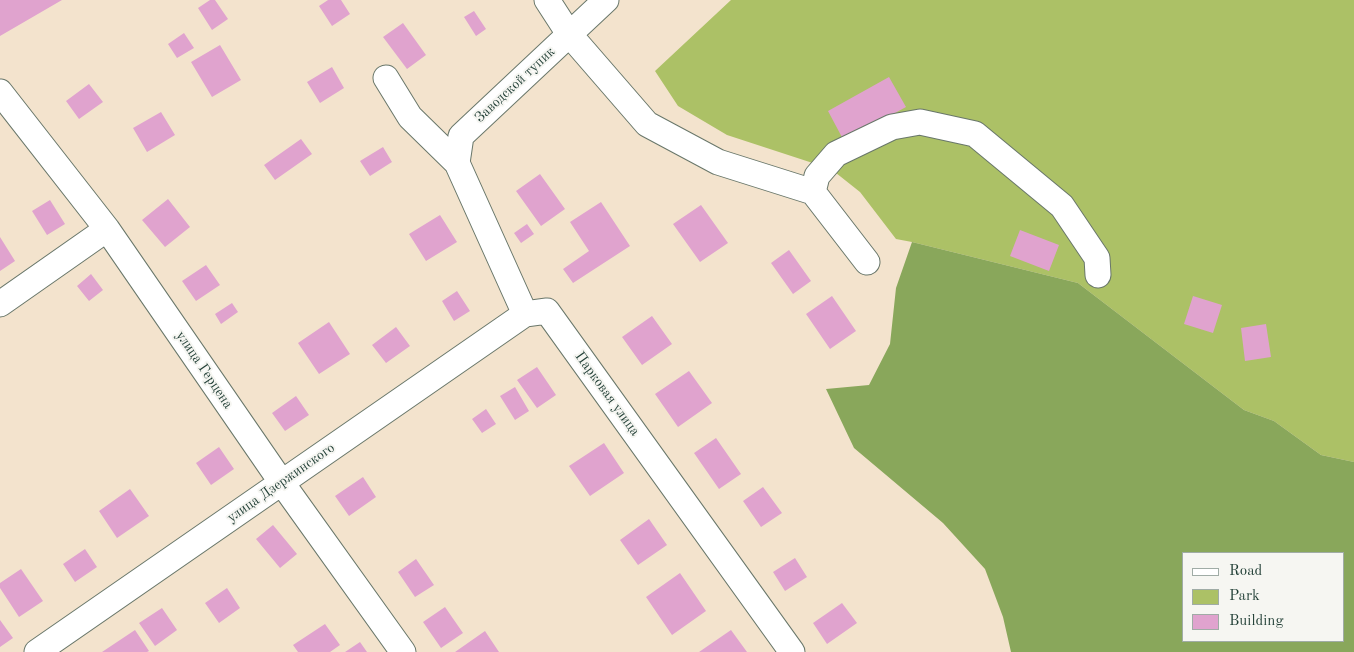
<!DOCTYPE html>
<meta charset="utf-8">
<style>
body{margin:0}
#map{position:relative;width:1354px;height:652px;overflow:hidden;background:#f3e3cd;font-family:"Old Standard TT",serif}
canvas{display:block}
.legend{position:absolute;left:1182px;top:552px;width:162px;height:90px;box-sizing:border-box;background:#f6f6f2;border:1px solid #a0aca6;margin:0;padding:6px 9px;list-style:none;font-size:15px;color:#1f3d34}
.legend li{display:flex;align-items:center;gap:10px;height:25px}
.legend b{width:25px;border:1px solid #a0aca6}
</style>
<div id="map">
<canvas width="1354" height="652"></canvas>
<ul class="legend">
<li><b style="height:6px;background:#fff"></b>Road</li>
<li><b style="height:14px;background:#acc166"></b>Park</li>
<li><b style="height:14px;background:#e0a3ce"></b>Building</li>
</ul>
</div>
<script>
const ctx = document.querySelector('canvas').getContext('2d');
ctx.lineJoin = 'round';
function fillPath(path, color) { ctx.fillStyle = color; ctx.fill(path, 'evenodd'); }
function strokePath(path, color, width, dash) { ctx.strokeStyle = color; ctx.lineWidth = width; ctx.lineCap = dash ? 'butt' : 'round'; ctx.setLineDash(dash || []); ctx.stroke(path); }
function drawText(font, color, halo, rows, align = 'center') {
  ctx.font = font + ' "Old Standard TT",serif'; ctx.lineWidth = 4; ctx.setLineDash([]); ctx.textBaseline = 'middle'; ctx.strokeStyle = halo; ctx.fillStyle = color; for (const [text, x, y, turn = 0] of rows) {
    ctx.save(); ctx.translate(x, y); ctx.rotate((+turn || 0) * Math.PI / 180); ctx.textAlign = isNaN(turn) ? turn : align; if (halo) ctx.strokeText(text, 0, 0); ctx.fillText(text, 0, 0); ctx.restore();
  }
}
fillPath(new Path2D(`
 M 731,0 L 1354,0 L 1354,462 L 1321,455 L 1274,421 L 1244,410 L 1078,283 L 912,242 L 896,239 L 860,192 L 831,169 L 727,135 L 678,106 L 655,71 Z`), '#acc166');
fillPath(new Path2D(`
 M 912,242 L 1078,283 L 1244,410 L 1274,421 L 1321,455 L 1354,462 L 1354,652 L 1011,652 L 1003,617 L 985,569 L 943,523 L 854,448 L 826,389 L 869,385 L 890,344 L 896,288 ZM 1183,553 L 1343,553 L 1343,641 L 1183,641 Z`), '#89a75b');
fillPath(new Path2D(`
 M 0,0 L 62,0 L 0,36 Z
 M 210,0 L 215,0 L 228,19 L 212,30 L 198,8 Z
 M 328,0 L 341,0 L 350,14 L 332,26 L 319,6 Z
 M 474,11 L 486,29 L 476,36 L 464,17 Z
 M 403,23 L 426,55 L 407,69 L 383,37 Z
 M 184,33 L 194,48 L 177,58 L 168,44 Z
 M 220,45 L 241,80 L 212,97 L 191,62 Z
 M 332,67 L 344,88 L 320,103 L 307,82 Z
 M 889,77 L 906,107 L 844,141 L 828,111 Z
 M 89,84 L 103,102 L 79,119 L 66,101 Z
 M 161,112 L 175,135 L 147,152 L 133,128 Z
 M 301,139 L 312,154 L 275,180 L 264,165 Z
 M 383,147 L 392,162 L 370,176 L 360,161 Z
 M 540,174 L 565,209 L 541,226 L 516,191 Z
 M 168,199 L 190,227 L 165,247 L 142,220 Z
 M 50,200 L 65,224 L 47,235 L 32,211 Z
 M 601,202 L 630,246 L 573,283 L 563,269 L 589,251 L 570,222 Z
 M 701,205 L 728,243 L 700,262 L 673,224 Z
 M 440,215 L 457,242 L 426,261 L 409,234 Z
 M 527,224 L 534,234 L 521,243 L 514,233 Z
 M 1020,230 L 1059,245 L 1049,271 L 1010,256 Z
 M 0,237 L 15,261 L 0,271 Z
 M 789,250 L 811,281 L 793,294 L 771,263 Z
 M 206,265 L 220,285 L 196,301 L 182,281 Z
 M 91,274 L 103,290 L 89,301 L 77,286 Z
 M 457,291 L 470,311 L 454,321 L 442,301 Z
 M 832,296 L 856,331 L 830,349 L 806,314 Z
 M 1193,296 L 1222,305 L 1213,333 L 1184,324 Z
 M 232,303 L 238,312 L 221,324 L 215,314 Z
 M 652,316 L 672,344 L 642,365 L 622,337 Z
 M 329,322 L 350,354 L 319,374 L 298,343 Z
 M 1266,324 L 1271,357 L 1245,361 L 1241,328 Z
 M 396,327 L 410,346 L 386,363 L 372,345 Z
 M 537,367 L 556,395 L 537,408 L 517,380 Z
 M 689,371 L 712,403 L 678,427 L 655,394 Z
 M 515,387 L 529,411 L 515,420 L 500,396 Z
 M 296,396 L 309,415 L 285,431 L 272,413 Z
 M 486,409 L 496,424 L 482,433 L 472,419 Z
 M 716,438 L 741,474 L 719,489 L 694,453 Z
 M 604,443 L 624,473 L 590,496 L 569,466 Z
 M 219,447 L 234,469 L 211,485 L 196,463 Z
 M 363,477 L 376,497 L 349,516 L 335,496 Z
 M 763,487 L 782,513 L 761,527 L 743,501 Z
 M 130,489 L 149,516 L 117,538 L 99,511 Z
 M 649,519 L 667,545 L 638,565 L 620,540 Z
 M 273,525 L 297,554 L 280,568 L 256,539 Z
 M 85,549 L 97,567 L 75,582 L 63,564 Z
 M 795,558 L 807,577 L 785,591 L 773,572 Z
 M 416,559 L 434,585 L 415,597 L 398,572 Z
 M 21,569 L 43,601 L 19,617 L 0,588 L 0,583 Z
 M 680,573 L 706,611 L 672,635 L 646,597 Z
 M 227,588 L 240,608 L 219,623 L 205,603 Z
 M 842,603 L 857,623 L 827,644 L 813,623 Z
 M 445,607 L 463,633 L 441,648 L 423,622 Z
 M 162,608 L 177,630 L 155,646 L 139,623 Z
 M 0,620 L 13,638 L 0,647 Z
 M 325,624 L 340,645 L 330,652 L 298,652 L 293,645 Z
 M 135,630 L 149,651 L 147,652 L 102,652 Z
 M 731,630 L 747,652 L 699,652 Z
 M 485,631 L 499,652 L 455,652 Z
 M 360,642 L 367,652 L 345,652 Z`), '#e0a3ce');
const minor = new Path2D(`
 M 547,0 L 569,34 L 647,124 L 718,162 L 813,192 L 867,262
 M 606,0 L 461,136 L 457,163 L 525,314 L 547,311 L 792,652
 M 386,78 L 410,117 L 457,163
 M 0,92 L 107,229 L 282,483 L 403,652
 M 813,192 L 817,176 L 836,154 L 892,127 L 920,122 L 975,134 L 1062,206 L 1097,258 L 1098,275
 M 0,304 L 107,229
 M 37,652 L 525,314`);
strokePath(minor, '#69776a', 27);
strokePath(minor, '#fff', 25);
drawText('14px', '#1f3d34', '#f6f6f2', [
 ["Заводской тупик",515,85,-43],
 ["улица Герцена",204,370,56],
 ["Парковая улица",607,394,54],
 ["улица Дзержинского",281,483,-35]
]);
</script>
